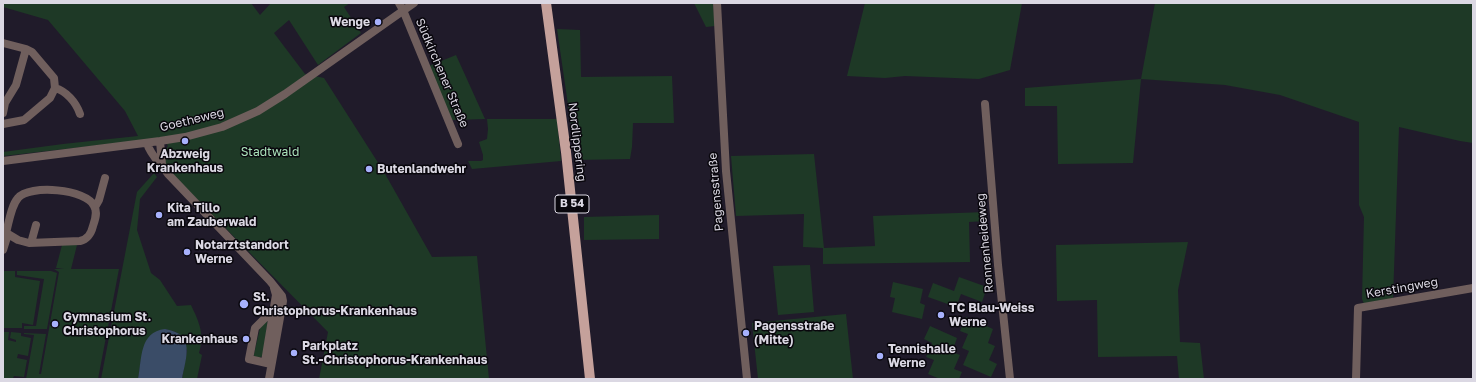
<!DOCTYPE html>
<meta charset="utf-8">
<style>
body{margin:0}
#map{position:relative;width:1476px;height:382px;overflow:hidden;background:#201b2a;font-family:"Golos Text",sans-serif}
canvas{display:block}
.frame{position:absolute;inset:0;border:4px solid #dbd8e3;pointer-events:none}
</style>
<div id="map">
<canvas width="1476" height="382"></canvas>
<div class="frame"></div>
</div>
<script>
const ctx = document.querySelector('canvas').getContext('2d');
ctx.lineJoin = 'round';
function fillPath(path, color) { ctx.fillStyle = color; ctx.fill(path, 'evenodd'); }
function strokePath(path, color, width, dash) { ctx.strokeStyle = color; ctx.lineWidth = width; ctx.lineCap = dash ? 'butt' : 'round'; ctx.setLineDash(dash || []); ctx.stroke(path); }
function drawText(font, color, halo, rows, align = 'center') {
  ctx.font = font + ' "Golos Text",sans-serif'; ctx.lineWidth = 3; ctx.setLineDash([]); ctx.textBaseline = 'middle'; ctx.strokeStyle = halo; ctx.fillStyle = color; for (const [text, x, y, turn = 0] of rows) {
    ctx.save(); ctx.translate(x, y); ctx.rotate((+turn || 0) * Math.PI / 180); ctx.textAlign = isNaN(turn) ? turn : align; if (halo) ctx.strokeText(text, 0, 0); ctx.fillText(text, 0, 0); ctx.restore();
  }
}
fillPath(new Path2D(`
 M 3,3 L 251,3 L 260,15 L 271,3 L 350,3 L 344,7 L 361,33 L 318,65 L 289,20 L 274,33 L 305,74 L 324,78 L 384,172 L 432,257 L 477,256 L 489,379 L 319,379 L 328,332 L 175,177 C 167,167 159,157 168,146 L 163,138 L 3,156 L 3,152 L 63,144 L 138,136 L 125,111 L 48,20 L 3,7 Z
 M 694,3 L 713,3 L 715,26 L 706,27 Z
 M 865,3 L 1022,3 L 1010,70 L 979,79 L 905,76 L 885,78 L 847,76 Z
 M 1155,3 L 1473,3 L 1473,143 L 1460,141 L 1399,127 L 1393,299 L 1364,304 L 1362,299 L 1364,217 L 1359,205 L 1359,122 L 1280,95 L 1225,85 L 1141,79 L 1133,163 L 1058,164 L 1057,106 L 1025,106 L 1025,88 L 1141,79 Z
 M 557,29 L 580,30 L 581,77 L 672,76 L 674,123 L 633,123 L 632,147 L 630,159 L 576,160 Z
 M 456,55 L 485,119 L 452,120 L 429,66 Z
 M 487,119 L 557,119 L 561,161 L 472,169 L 468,161 L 481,161 L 483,160 L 483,155 L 479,142 L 487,139 L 488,129 Z
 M 814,154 L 824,248 L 875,246 L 873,216 L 986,212 L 986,221 L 969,222 L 970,262 L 823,264 L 823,248 L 803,247 L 804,214 L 736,216 L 731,156 Z
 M 154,173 L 157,177 L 140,199 L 137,230 L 151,273 L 160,280 L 177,306 L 191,305 C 199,322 205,334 199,353 L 202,355 L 197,379 L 182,379 L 187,350 L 176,332 L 165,329 L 141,360 L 138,379 L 101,379 L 137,192 Z
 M 659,215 L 659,239 L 584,240 L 584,217 Z
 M 1188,242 L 1178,290 L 1180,342 L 1200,343 L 1204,379 L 1179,379 L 1177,356 L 1098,357 L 1097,300 L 1057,301 L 1056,245 Z
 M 62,245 L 77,245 L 71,269 L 119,269 L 98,379 L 26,379 L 34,335 L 24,334 L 24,333 L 46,334 L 39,374 L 41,374 L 59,272 L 54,269 L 64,269 L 56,268 Z
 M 810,265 L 814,312 L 778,315 L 773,266 Z
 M 3,271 L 15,271 L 15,277 L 40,281 L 33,325 L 22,323 L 22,328 L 3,328 Z
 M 17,271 L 51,271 L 57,273 L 47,329 L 24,329 L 24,326 L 36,326 L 44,279 L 17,275 Z
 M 959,277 L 987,287 L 982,302 L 961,294 L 956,307 L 928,297 L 933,283 L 954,291 Z
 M 893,282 L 923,289 L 920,303 L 925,305 L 922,319 L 892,312 L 895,298 L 890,297 Z
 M 846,314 L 853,379 L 758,379 L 752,323 Z
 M 966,317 L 993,329 L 988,343 L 995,346 L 989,360 L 997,364 L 991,377 L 963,365 L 969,351 L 962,348 L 968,334 L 960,331 Z
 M 268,318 L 263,356 L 258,358 L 254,356 L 254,354 L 260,328 Z
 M 930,326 L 957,338 L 952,352 L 960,355 L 954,369 L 962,372 L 959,379 L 940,379 L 928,374 L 934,360 L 926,357 L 932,343 L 924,339 Z
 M 3,332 L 9,332 L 8,340 L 16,342 L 16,340 L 10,338 L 11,332 L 21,333 L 21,336 L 31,338 L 28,356 L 18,354 L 17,358 L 27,360 L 24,377 L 14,376 L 13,378 L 16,379 L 3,379 Z`), '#1e3926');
fillPath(new Path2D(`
 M 165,329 C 196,334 186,357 182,379 L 138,379 C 142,359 139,332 165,329 Z`), '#3a4c67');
strokePath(new Path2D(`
 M 399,3 L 403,10 L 458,144
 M 717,3 L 726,171 L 747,379
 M 3,43 L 26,49 L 32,52 L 54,78 L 55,88 L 50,98 L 24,120 L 3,124
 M 55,88 C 66,91 76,102 80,114
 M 985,104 L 998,265 L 1010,379
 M 3,113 L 5,103 L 16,85 L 26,49
 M 160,141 L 162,164
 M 147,143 C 150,155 161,164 168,174 L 270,281 L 282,296 L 283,301 L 269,379
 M 3,161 L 160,141 L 185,137 L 222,127 L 258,111 L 285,94 L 414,3
 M 95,207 L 99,200 L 105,178
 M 3,231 L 18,240 L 29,243 L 80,241 C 88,239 91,234 93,226 C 95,220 98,212 94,206 C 87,189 29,184 18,198 C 11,206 9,222 6,233
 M 31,243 L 36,225
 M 3,250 L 8,234
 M 265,362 L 276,295 L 274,288
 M 271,364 L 249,359 L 255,328 L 274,309
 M 1356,379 L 1358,308 L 1473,288`), '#705f5d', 8);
strokePath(new Path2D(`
 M 546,3 L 566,152 L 590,379`), '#c5a19b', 10);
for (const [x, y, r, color] of [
 [378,22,4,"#a7b1fc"],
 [185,141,4,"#a7b1fc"],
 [369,169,4,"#a7b1fc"],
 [159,215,4,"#a7b1fc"],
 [187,252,4,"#a7b1fc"],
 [244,304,5,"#a7b1fc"],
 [941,315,4,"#a7b1fc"],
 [55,324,4,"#a7b1fc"],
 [746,333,4,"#a7b1fc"],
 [246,339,4,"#a7b1fc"],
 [294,353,4,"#a7b1fc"],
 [880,356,4,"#a7b1fc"]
]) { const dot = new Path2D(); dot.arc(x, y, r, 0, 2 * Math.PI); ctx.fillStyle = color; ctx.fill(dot); strokePath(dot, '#09070d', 1.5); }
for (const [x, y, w] of [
 [572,204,34]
]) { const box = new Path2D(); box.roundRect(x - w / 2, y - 9, w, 18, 3); ctx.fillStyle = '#09070d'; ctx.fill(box); strokePath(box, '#dbd8e3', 1); }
drawText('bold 11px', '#dbd8e3', null, [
 ["B 54",572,204]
]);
drawText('bold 12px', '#dbd8e3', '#09070d', [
 ["Wenge",370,22,"right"],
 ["Abzweig",185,154,"center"],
 ["Krankenhaus",185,168,"center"],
 ["Butenlandwehr",377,169],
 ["Kita Tillo",167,208],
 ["am Zauberwald",167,222],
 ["Notarztstandort",195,245],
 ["Werne",195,259],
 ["St.",253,297],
 ["Christophorus-Krankenhaus",253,311],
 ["TC Blau-Weiss",949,308],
 ["Werne",949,322],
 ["Gymnasium St.",63,317],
 ["Christophorus",63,331],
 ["Pagensstraße",754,326],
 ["(Mitte)",754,340],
 ["Krankenhaus",238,339,"right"],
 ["Parkplatz",302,346],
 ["St.-Christophorus-Krankenhaus",302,360],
 ["Tennishalle",888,349],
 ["Werne",888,363]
], 'left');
drawText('12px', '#dbd8e3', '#09070d', [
 ["Südkirchener Straße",442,73,67],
 ["Goetheweg",192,120,-14],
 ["Nordlippering",577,142,83],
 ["Pagensstraße",716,192,-95],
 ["Ronnenheideweg",985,243,-95],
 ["Kerstingweg",1402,288,-10]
]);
drawText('12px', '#aae2ba', '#09070d', [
 ["Stadtwald",270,152]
]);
</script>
